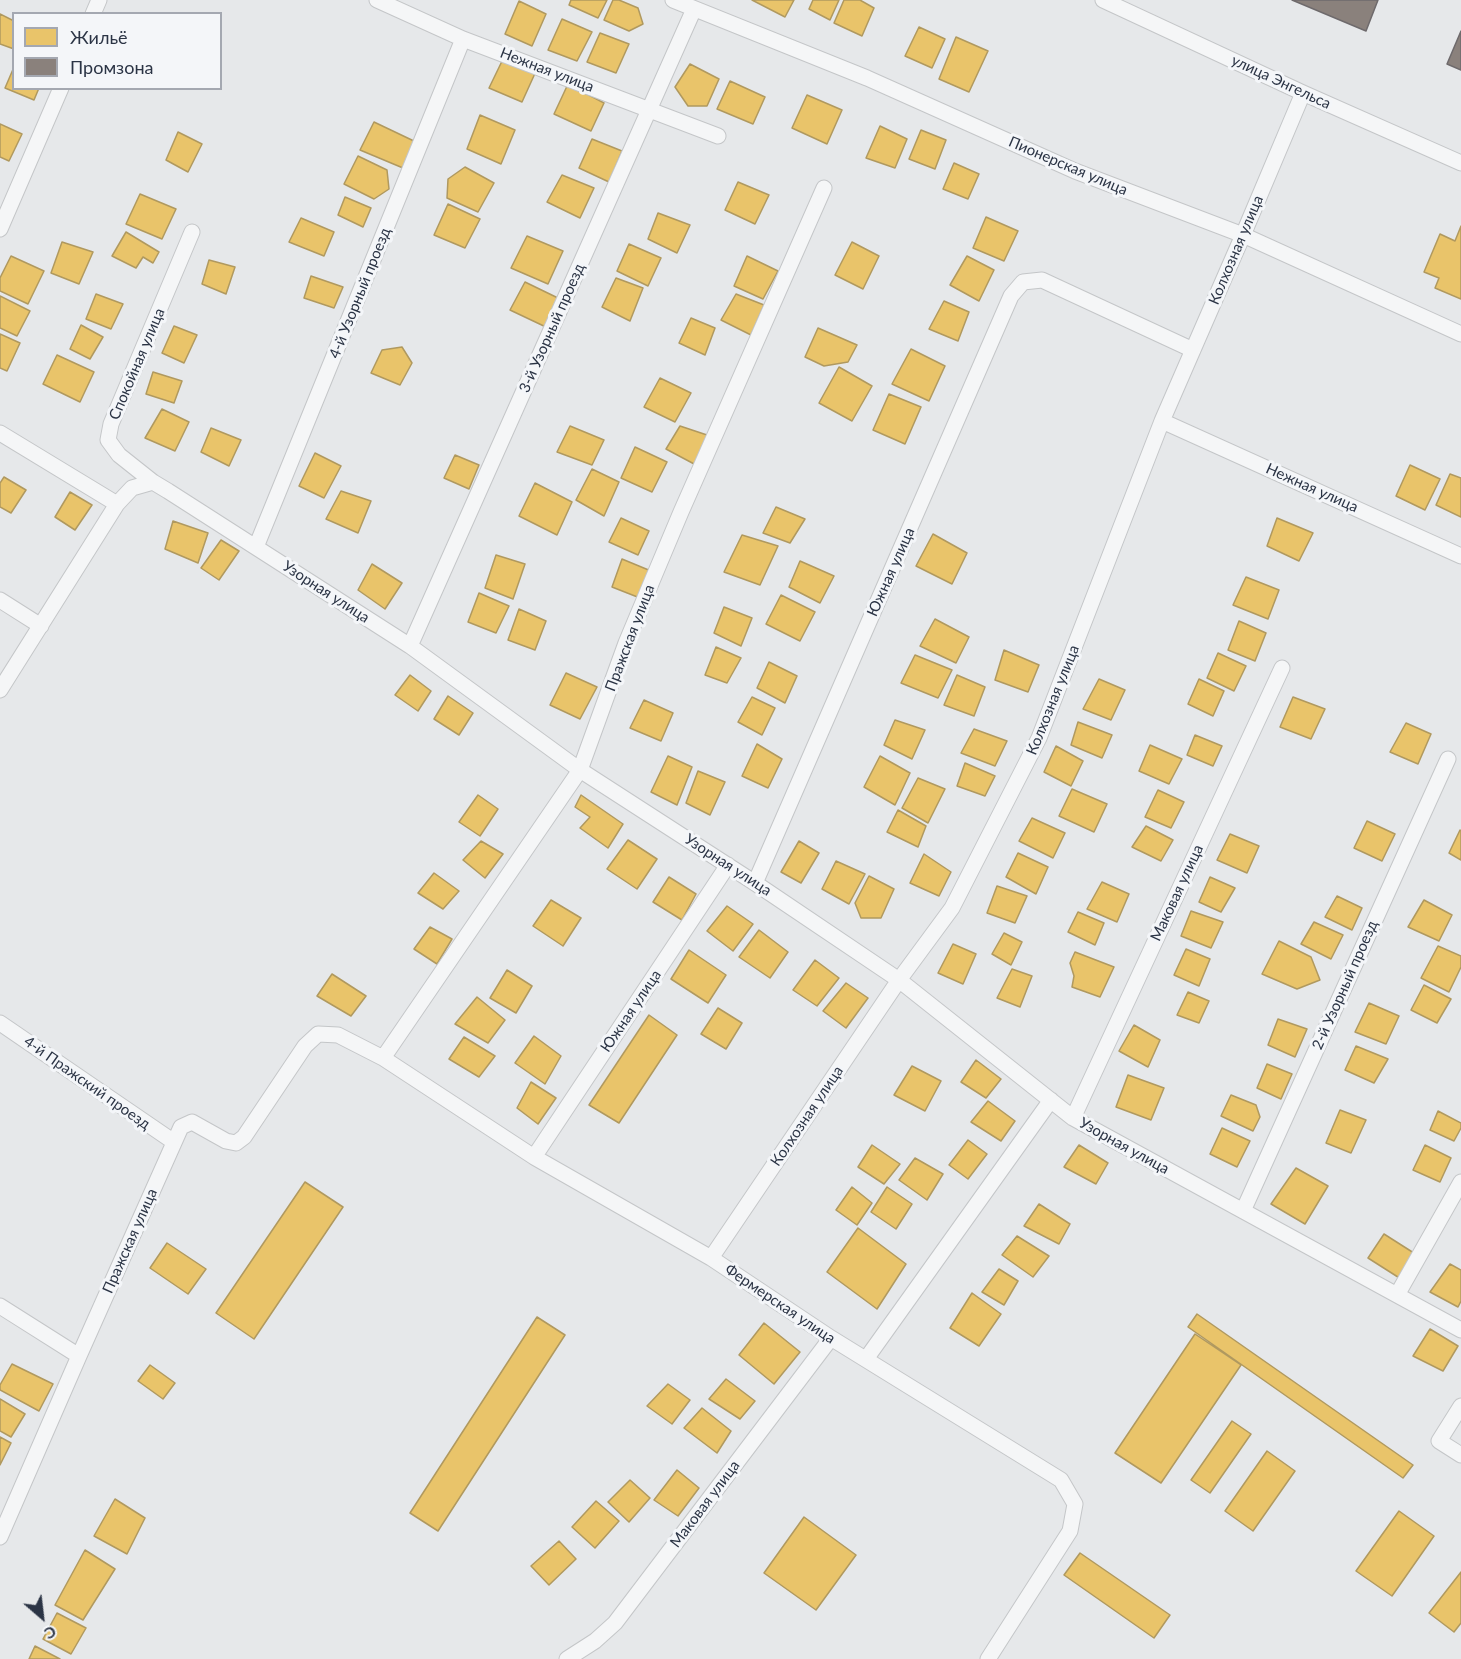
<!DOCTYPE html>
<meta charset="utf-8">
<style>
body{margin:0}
#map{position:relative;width:1461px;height:1659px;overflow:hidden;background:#e6e8ea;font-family:Lato,sans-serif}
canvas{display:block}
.legend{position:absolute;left:12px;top:12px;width:210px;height:78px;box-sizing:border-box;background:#f4f6f9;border:2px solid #a4a8b1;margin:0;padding:8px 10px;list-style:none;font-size:18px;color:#2b3445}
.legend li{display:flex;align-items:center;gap:12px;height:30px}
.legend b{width:30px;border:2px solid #a4a8b1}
.north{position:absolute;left:12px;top:1587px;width:60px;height:60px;-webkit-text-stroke:4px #f4f6f9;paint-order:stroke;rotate:152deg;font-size:16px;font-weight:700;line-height:24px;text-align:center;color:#2b3445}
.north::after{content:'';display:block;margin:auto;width:21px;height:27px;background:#2b3445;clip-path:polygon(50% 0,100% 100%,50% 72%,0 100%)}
</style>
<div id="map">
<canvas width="1461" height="1659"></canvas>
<ul class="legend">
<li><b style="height:16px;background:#e9c46a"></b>Жильё</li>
<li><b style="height:16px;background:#8a817c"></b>Промзона</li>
</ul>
<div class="north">С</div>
</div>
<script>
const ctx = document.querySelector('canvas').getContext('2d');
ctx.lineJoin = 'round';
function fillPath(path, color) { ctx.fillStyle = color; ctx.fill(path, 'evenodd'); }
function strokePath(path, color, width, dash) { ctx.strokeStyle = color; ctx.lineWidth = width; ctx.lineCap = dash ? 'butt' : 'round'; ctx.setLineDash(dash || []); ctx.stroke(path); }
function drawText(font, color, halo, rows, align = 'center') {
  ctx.font = font + ' Lato,sans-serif'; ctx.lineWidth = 6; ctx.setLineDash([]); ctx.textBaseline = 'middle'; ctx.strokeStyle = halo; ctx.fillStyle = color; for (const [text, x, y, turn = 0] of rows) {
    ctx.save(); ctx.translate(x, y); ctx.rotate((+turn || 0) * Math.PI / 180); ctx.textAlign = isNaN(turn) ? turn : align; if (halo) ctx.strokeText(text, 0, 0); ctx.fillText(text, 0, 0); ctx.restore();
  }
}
const homes = new Path2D(`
 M 571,0 L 607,0 L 598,18 L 569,5 Z
 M 613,0 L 619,0 L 638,8 L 643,24 L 629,31 L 604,20 Z
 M 752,0 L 794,0 L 785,17 Z
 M 813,0 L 839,0 L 830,20 L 809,9 Z
 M 844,0 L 860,0 L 874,8 L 862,36 L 834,23 Z
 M 519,1 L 546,14 L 532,46 L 505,34 Z
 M 0,14 L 14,21 L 14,49 L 0,44 Z
 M 562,19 L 592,32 L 577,61 L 548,50 Z
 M 919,27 L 945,39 L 932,68 L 905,56 Z
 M 600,33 L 629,44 L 616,73 L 587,62 Z
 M 956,37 L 988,51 L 969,92 L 939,79 Z
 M 504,57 L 537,69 L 522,102 L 489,88 Z
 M 690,64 L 719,79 L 707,106 L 688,106 L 675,87 Z
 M 14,67 L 14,88 L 39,88 L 34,100 L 5,88 Z
 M 730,81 L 765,97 L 753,124 L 717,109 Z
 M 568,84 L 604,103 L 591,131 L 554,114 Z
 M 807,95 L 842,110 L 827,144 L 792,128 Z
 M 480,115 L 515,130 L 501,164 L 467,149 Z
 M 374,122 L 416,142 L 403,168 L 360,150 Z
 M 0,124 L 22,134 L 9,161 L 0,157 Z
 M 880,126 L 907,139 L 895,168 L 866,158 Z
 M 921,130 L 946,140 L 935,169 L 909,159 Z
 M 178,132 L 202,144 L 188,172 L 166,160 Z
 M 592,139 L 622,151 L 609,182 L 579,168 Z
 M 358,156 L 387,170 L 389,189 L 374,199 L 344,184 Z
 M 954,163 L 979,174 L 968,199 L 943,189 Z
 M 465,167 L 494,183 L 478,212 L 447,198 L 448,179 Z
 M 562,175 L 594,188 L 580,218 L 547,202 Z
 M 738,182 L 769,195 L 755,224 L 725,210 Z
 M 140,194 L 176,209 L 162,239 L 126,224 Z
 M 345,197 L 371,208 L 363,227 L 338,215 Z
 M 448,204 L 480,219 L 465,248 L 434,235 Z
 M 658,213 L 690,225 L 677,253 L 648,239 Z
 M 986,217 L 1018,231 L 1004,261 L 973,248 Z
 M 301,218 L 334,232 L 324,256 L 289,242 Z
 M 1461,226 L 1461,299 L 1435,288 L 1439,278 L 1424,272 L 1440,234 L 1455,241 Z
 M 126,232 L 159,252 L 153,263 L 143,257 L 136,268 L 112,256 Z
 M 527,236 L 563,251 L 548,284 L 511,268 Z
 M 62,242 L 93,252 L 79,284 L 51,273 Z
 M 852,242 L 879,256 L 863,289 L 835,275 Z
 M 629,244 L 661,258 L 648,286 L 617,271 Z
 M 11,256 L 44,271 L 28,304 L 0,291 L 0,278 Z
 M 747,256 L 778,271 L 763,299 L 734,286 Z
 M 967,256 L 994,270 L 979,301 L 950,285 Z
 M 209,260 L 235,267 L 226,294 L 202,284 Z
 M 311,276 L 343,287 L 334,308 L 304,298 Z
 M 616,278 L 643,288 L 630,321 L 602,307 Z
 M 525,282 L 560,299 L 548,328 L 510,310 Z
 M 96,294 L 123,304 L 111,329 L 86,319 Z
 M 736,294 L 764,305 L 751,335 L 721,320 Z
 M 0,296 L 30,311 L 17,336 L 0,328 Z
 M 944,301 L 969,312 L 958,341 L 929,329 Z
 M 691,318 L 715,328 L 705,355 L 679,343 Z
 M 81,325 L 103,337 L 90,359 L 70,349 Z
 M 174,326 L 197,335 L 184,363 L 162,353 Z
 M 818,328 L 857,345 L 848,362 L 824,366 L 805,357 Z
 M 0,334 L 20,343 L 7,371 L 0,368 Z
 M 402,347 L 412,363 L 400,385 L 371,373 L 382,350 Z
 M 911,349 L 945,366 L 929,401 L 892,384 Z
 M 57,355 L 94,372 L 80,402 L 43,384 Z
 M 839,367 L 872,386 L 852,421 L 819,403 Z
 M 153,372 L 182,381 L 174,403 L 146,394 Z
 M 660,378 L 691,393 L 675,422 L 644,407 Z
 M 889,394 L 921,407 L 905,444 L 873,430 Z
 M 162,409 L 189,422 L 175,451 L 145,438 Z
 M 570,426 L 604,440 L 592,465 L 557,452 Z
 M 680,426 L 710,436 L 696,465 L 666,449 Z
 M 211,428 L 241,440 L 229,466 L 201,452 Z
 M 635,447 L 667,462 L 652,492 L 621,478 Z
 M 315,453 L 341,466 L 324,498 L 299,486 Z
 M 455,455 L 479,465 L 469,489 L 444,478 Z
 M 1410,465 L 1440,479 L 1425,510 L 1396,496 Z
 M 592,469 L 619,482 L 604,516 L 576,500 Z
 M 1450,474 L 1461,478 L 1461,517 L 1436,505 Z
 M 4,477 L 26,490 L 11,513 L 0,507 L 0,483 Z
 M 535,483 L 572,502 L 557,535 L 519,516 Z
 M 341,491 L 371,501 L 358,533 L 326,519 Z
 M 70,492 L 92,505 L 75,530 L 55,517 Z
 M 776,507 L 805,519 L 790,543 L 763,533 Z
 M 621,518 L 649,531 L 638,555 L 609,542 Z
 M 1277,518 L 1313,533 L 1299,561 L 1267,546 Z
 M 173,521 L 208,533 L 198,563 L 165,549 Z
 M 933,534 L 967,553 L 952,584 L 916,566 Z
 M 742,535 L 778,546 L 760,585 L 724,572 Z
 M 221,540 L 239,551 L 219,580 L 201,568 Z
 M 496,555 L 525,564 L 513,599 L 485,588 Z
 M 622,559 L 651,571 L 640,598 L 612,587 Z
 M 800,561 L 834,576 L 820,603 L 789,587 Z
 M 372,564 L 402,583 L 385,609 L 358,590 Z
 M 1246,577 L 1279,590 L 1268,619 L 1233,605 Z
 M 479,593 L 509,606 L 496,633 L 468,622 Z
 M 781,595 L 815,612 L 800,641 L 766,624 Z
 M 724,607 L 752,618 L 741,646 L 714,633 Z
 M 519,609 L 546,621 L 535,650 L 508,640 Z
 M 935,619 L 969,637 L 956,663 L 920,646 Z
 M 1239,621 L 1266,633 L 1255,661 L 1228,650 Z
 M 716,647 L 741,658 L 727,683 L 705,675 Z
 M 1004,650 L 1039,665 L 1028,692 L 995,680 Z
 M 1218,653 L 1246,666 L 1234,691 L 1207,678 Z
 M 915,655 L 952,670 L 938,698 L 901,683 Z
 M 769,662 L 797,676 L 785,703 L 757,688 Z
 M 566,673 L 597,687 L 580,719 L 550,705 Z
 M 410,675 L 431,691 L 418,711 L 395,695 Z
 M 957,675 L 985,687 L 974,716 L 944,705 Z
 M 1099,679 L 1125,690 L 1111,720 L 1083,709 Z
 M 1199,679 L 1224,691 L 1213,716 L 1188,704 Z
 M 448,696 L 473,713 L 459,735 L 434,719 Z
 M 752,697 L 775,708 L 762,735 L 738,722 Z
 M 1293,697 L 1325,709 L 1311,739 L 1280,727 Z
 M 644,700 L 673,713 L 661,741 L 630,728 Z
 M 895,720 L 925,730 L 912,759 L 884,745 Z
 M 1078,722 L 1112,735 L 1102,758 L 1071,745 Z
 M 1406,723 L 1431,734 L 1418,764 L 1390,752 Z
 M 974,729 L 1007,741 L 995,766 L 961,753 Z
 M 1195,735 L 1222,746 L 1213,766 L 1187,755 Z
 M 757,744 L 782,759 L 768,788 L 742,776 Z
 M 1150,745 L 1182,759 L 1169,784 L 1139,771 Z
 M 1056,746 L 1083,761 L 1071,786 L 1044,772 Z
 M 668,756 L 692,767 L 677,805 L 651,792 Z
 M 880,756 L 910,773 L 895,805 L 864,787 Z
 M 965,763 L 995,776 L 985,796 L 957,786 Z
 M 698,771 L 725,782 L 710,815 L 686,803 Z
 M 918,778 L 945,789 L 928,823 L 902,808 Z
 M 1072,789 L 1107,804 L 1094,832 L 1059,816 Z
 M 1158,790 L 1184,802 L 1171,828 L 1145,817 Z
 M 478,795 L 498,809 L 480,836 L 459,822 Z
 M 581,795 L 623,824 L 608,848 L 580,828 L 590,817 L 575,807 Z
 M 898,810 L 926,826 L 918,847 L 887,832 Z
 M 1032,818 L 1065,833 L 1053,858 L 1019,841 Z
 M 1367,821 L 1395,834 L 1382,861 L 1354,848 Z
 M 1146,826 L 1173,840 L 1161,861 L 1132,847 Z
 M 1460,830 L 1461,831 L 1461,860 L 1449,853 Z
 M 1230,834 L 1259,846 L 1247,873 L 1217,860 Z
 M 628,840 L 657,859 L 637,889 L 607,869 Z
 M 481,841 L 503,854 L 485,878 L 463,860 Z
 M 799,841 L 819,853 L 801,883 L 781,872 Z
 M 1018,853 L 1048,867 L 1036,894 L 1006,877 Z
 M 924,854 L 951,872 L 939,896 L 910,883 Z
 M 836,861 L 865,874 L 849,904 L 822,889 Z
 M 434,873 L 459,891 L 443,909 L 418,893 Z
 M 869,876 L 894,889 L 881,918 L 861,918 L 855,903 Z
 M 669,877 L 696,894 L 682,920 L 653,902 Z
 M 1210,877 L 1235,888 L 1221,912 L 1199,902 Z
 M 1102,882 L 1129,894 L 1117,922 L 1087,909 Z
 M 997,886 L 1027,896 L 1015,923 L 987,913 Z
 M 1337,896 L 1362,908 L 1352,930 L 1325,917 Z
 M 551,900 L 581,918 L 563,946 L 533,926 Z
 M 1424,900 L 1452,915 L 1439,941 L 1408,927 Z
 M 727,906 L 753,924 L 733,951 L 707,931 Z
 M 1191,911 L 1223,922 L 1211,948 L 1181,936 Z
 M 1078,912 L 1104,923 L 1095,945 L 1068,932 Z
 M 1314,922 L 1343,935 L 1331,959 L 1301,944 Z
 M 430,927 L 452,939 L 437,964 L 414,949 Z
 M 759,930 L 788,952 L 770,978 L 739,957 Z
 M 1004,933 L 1022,942 L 1011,965 L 992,954 Z
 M 1279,941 L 1311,957 L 1320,980 L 1297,989 L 1262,974 Z
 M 953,944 L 976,954 L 963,984 L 938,973 Z
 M 1438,946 L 1461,956 L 1461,967 L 1449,992 L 1421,978 Z
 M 1186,949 L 1210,959 L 1199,986 L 1174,975 Z
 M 689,950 L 726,975 L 708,1003 L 671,979 Z
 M 1075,952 L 1114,967 L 1100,997 L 1072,987 L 1074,976 L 1070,963 Z
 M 815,960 L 839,978 L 817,1006 L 793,990 Z
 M 1012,969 L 1032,976 L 1020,1007 L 997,998 Z
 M 507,970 L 532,986 L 516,1013 L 490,998 Z
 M 332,974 L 366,996 L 351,1016 L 317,996 Z
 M 846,983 L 868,998 L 846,1028 L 823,1011 Z
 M 1424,985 L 1451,999 L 1437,1023 L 1411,1010 Z
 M 1188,992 L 1209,1001 L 1199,1023 L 1177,1015 Z
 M 477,997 L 505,1020 L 488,1043 L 455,1024 Z
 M 1369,1003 L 1399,1016 L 1386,1044 L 1355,1032 Z
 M 718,1008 L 742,1023 L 726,1049 L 701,1034 Z
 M 649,1015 L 677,1035 L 619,1123 L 589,1105 Z
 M 1278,1019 L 1307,1029 L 1295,1057 L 1268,1045 Z
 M 1134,1025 L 1160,1040 L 1148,1067 L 1119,1051 Z
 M 534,1036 L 561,1056 L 545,1084 L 515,1063 Z
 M 464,1037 L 495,1056 L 479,1077 L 449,1059 Z
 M 1356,1046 L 1388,1059 L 1374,1083 L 1345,1070 Z
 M 976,1060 L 1001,1079 L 986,1098 L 961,1082 Z
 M 1267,1064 L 1292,1074 L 1281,1099 L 1257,1088 Z
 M 912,1066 L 941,1081 L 925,1111 L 894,1095 Z
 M 1128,1075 L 1164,1088 L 1151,1120 L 1116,1107 Z
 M 531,1082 L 556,1098 L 538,1124 L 517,1108 Z
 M 1231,1095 L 1256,1105 L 1260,1117 L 1253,1131 L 1221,1116 Z
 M 988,1101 L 1015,1121 L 1001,1141 L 971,1122 Z
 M 1340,1110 L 1366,1120 L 1351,1153 L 1326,1143 Z
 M 1438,1111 L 1461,1123 L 1461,1128 L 1454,1141 L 1430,1130 Z
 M 1222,1128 L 1250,1141 L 1237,1167 L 1210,1154 Z
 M 968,1140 L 987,1154 L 968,1179 L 949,1165 Z
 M 872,1145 L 900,1164 L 884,1184 L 858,1167 Z
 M 1079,1145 L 1108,1163 L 1096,1184 L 1064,1167 Z
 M 1425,1145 L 1451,1158 L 1440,1182 L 1413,1170 Z
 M 915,1158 L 943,1174 L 927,1200 L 899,1180 Z
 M 1296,1168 L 1328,1186 L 1305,1224 L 1271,1204 Z
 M 305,1182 L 343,1207 L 254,1339 L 216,1313 Z
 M 852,1187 L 872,1203 L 857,1225 L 836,1210 Z
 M 887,1187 L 912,1204 L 896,1229 L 871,1212 Z
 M 1039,1204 L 1070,1224 L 1059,1244 L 1024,1226 Z
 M 858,1228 L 906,1264 L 877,1309 L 827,1272 Z
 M 1384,1234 L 1417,1255 L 1401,1279 L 1368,1258 Z
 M 1017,1236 L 1049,1256 L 1033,1277 L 1002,1255 Z
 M 167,1243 L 206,1269 L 188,1294 L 150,1268 Z
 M 1450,1264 L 1461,1270 L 1461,1301 L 1458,1307 L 1430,1292 Z
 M 999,1269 L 1018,1281 L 1004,1305 L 982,1292 Z
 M 972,1293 L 1001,1314 L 979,1346 L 950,1328 Z
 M 1197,1314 L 1413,1465 L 1403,1478 L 1188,1327 Z
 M 537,1317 L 565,1335 L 438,1531 L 410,1513 Z
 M 764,1323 L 800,1352 L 774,1384 L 739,1355 Z
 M 1430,1329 L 1458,1346 L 1443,1371 L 1413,1356 Z
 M 1195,1334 L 1241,1365 L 1161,1483 L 1115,1453 Z
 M 12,1364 L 53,1384 L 39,1411 L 0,1390 L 0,1385 Z
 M 150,1365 L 175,1383 L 163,1399 L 138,1381 Z
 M 726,1379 L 755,1401 L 740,1419 L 709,1399 Z
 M 668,1384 L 690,1400 L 672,1424 L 647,1406 Z
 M 0,1399 L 25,1414 L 11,1437 L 0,1431 Z
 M 702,1408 L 731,1431 L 717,1453 L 684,1428 Z
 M 1232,1421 L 1251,1434 L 1210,1493 L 1191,1480 Z
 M 0,1437 L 11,1443 L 0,1465 Z
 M 1267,1451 L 1295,1471 L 1253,1531 L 1225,1511 Z
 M 677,1470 L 699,1488 L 678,1516 L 654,1500 Z
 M 630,1480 L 650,1498 L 629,1522 L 608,1502 Z
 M 115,1499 L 145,1518 L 127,1554 L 94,1536 Z
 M 596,1501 L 619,1521 L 595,1548 L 572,1527 Z
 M 1399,1511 L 1434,1536 L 1392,1596 L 1356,1571 Z
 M 804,1517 L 856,1555 L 816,1610 L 764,1573 Z
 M 559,1541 L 576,1559 L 549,1585 L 531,1566 Z
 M 85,1550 L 115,1569 L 83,1620 L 55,1605 Z
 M 1080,1553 L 1170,1615 L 1154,1638 L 1064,1575 Z
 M 1461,1572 L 1461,1623 L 1454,1632 L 1429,1613 Z
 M 57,1613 L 86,1628 L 71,1654 L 43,1639 Z
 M 35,1646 L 60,1659 L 29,1659 Z`);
fillPath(homes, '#e9c46a');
strokePath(homes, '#b0995f', 1.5);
const industry = new Path2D(`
 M 1292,0 L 1378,0 L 1366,31 Z
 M 1461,31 L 1461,70 L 1447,64 Z`);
fillPath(industry, '#8a817c');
strokePath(industry, '#6e6a6c', 1.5);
const street = new Path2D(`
 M 377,0 L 463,39 L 718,136
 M 673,0 L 867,78 L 1075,171 L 1243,235 L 1461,334
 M 1103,0 L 1303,93 L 1461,163
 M 93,14 L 99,0
 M 0,229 L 61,88
 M 1162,421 L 1461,556
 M 0,433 L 117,504 L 132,488 L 153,482 L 168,491 L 410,646 L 580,770 L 755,883 L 899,980 L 1073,1118 L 1461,1330
 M 153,482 L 119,455 L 108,440 L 111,424 L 192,232
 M 256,547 L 463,39
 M 0,600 L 41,626
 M 410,646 L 694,9
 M 0,690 L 117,504
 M 755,883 L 1011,296 L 1023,282 L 1042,280 L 1193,350
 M 0,1023 L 174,1142
 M 383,1058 L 580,770 L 626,643 L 681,512 L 824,188
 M 1073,1118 L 1282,668
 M 534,1157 L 728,865
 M 1243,1211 L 1448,759
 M 711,1258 L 899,980 L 952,908 L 1039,738 L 1162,421 L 1243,235 L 1303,93
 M 1397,1295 L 1461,1182
 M 0,1306 L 79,1356
 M 866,1359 L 1051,1100
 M 1461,1406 L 1439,1441 L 1461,1455
 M 0,1537 L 79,1356 L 181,1127 L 192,1122 L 226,1141 L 236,1143 L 244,1137 L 305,1046 L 318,1034 L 338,1035 L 383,1058 L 534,1157 L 711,1258 L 831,1338 L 1061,1480 L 1075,1504 L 1070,1531 L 988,1659
 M 567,1659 L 595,1641 L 615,1623 L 831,1338`);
strokePath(street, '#c4c6c8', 17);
strokePath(street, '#f5f6f7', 15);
drawText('15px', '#2b3445', '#f4f6f9', [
 ["Нежная улица",547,70,21],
 ["улица Энгельса",1281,82,25],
 ["Пионерская улица",1068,166,23],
 ["Колхозная улица",1236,250,-67],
 ["4-й Узорный проезд",360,293,-68],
 ["3-й Узорный проезд",552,328,-66],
 ["Спокойная улица",137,364,-67],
 ["Нежная улица",1312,488,24],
 ["Южная улица",891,572,-66],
 ["Узорная улица",326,592,33],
 ["Пражская улица",630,638,-69],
 ["Колхозная улица",1053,700,-68],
 ["Узорная улица",728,865,33],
 ["Маковая улица",1177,893,-65],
 ["2-й Узорный проезд",1345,985,-66],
 ["Южная улица",631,1011,-56],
 ["4-й Пражский проезд",87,1083,35],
 ["Колхозная улица",807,1116,-56],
 ["Узорная улица",1124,1146,29],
 ["Пражская улица",130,1241,-66],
 ["Фермерская улица",780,1304,34],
 ["Маковая улица",705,1504,-53]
]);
</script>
